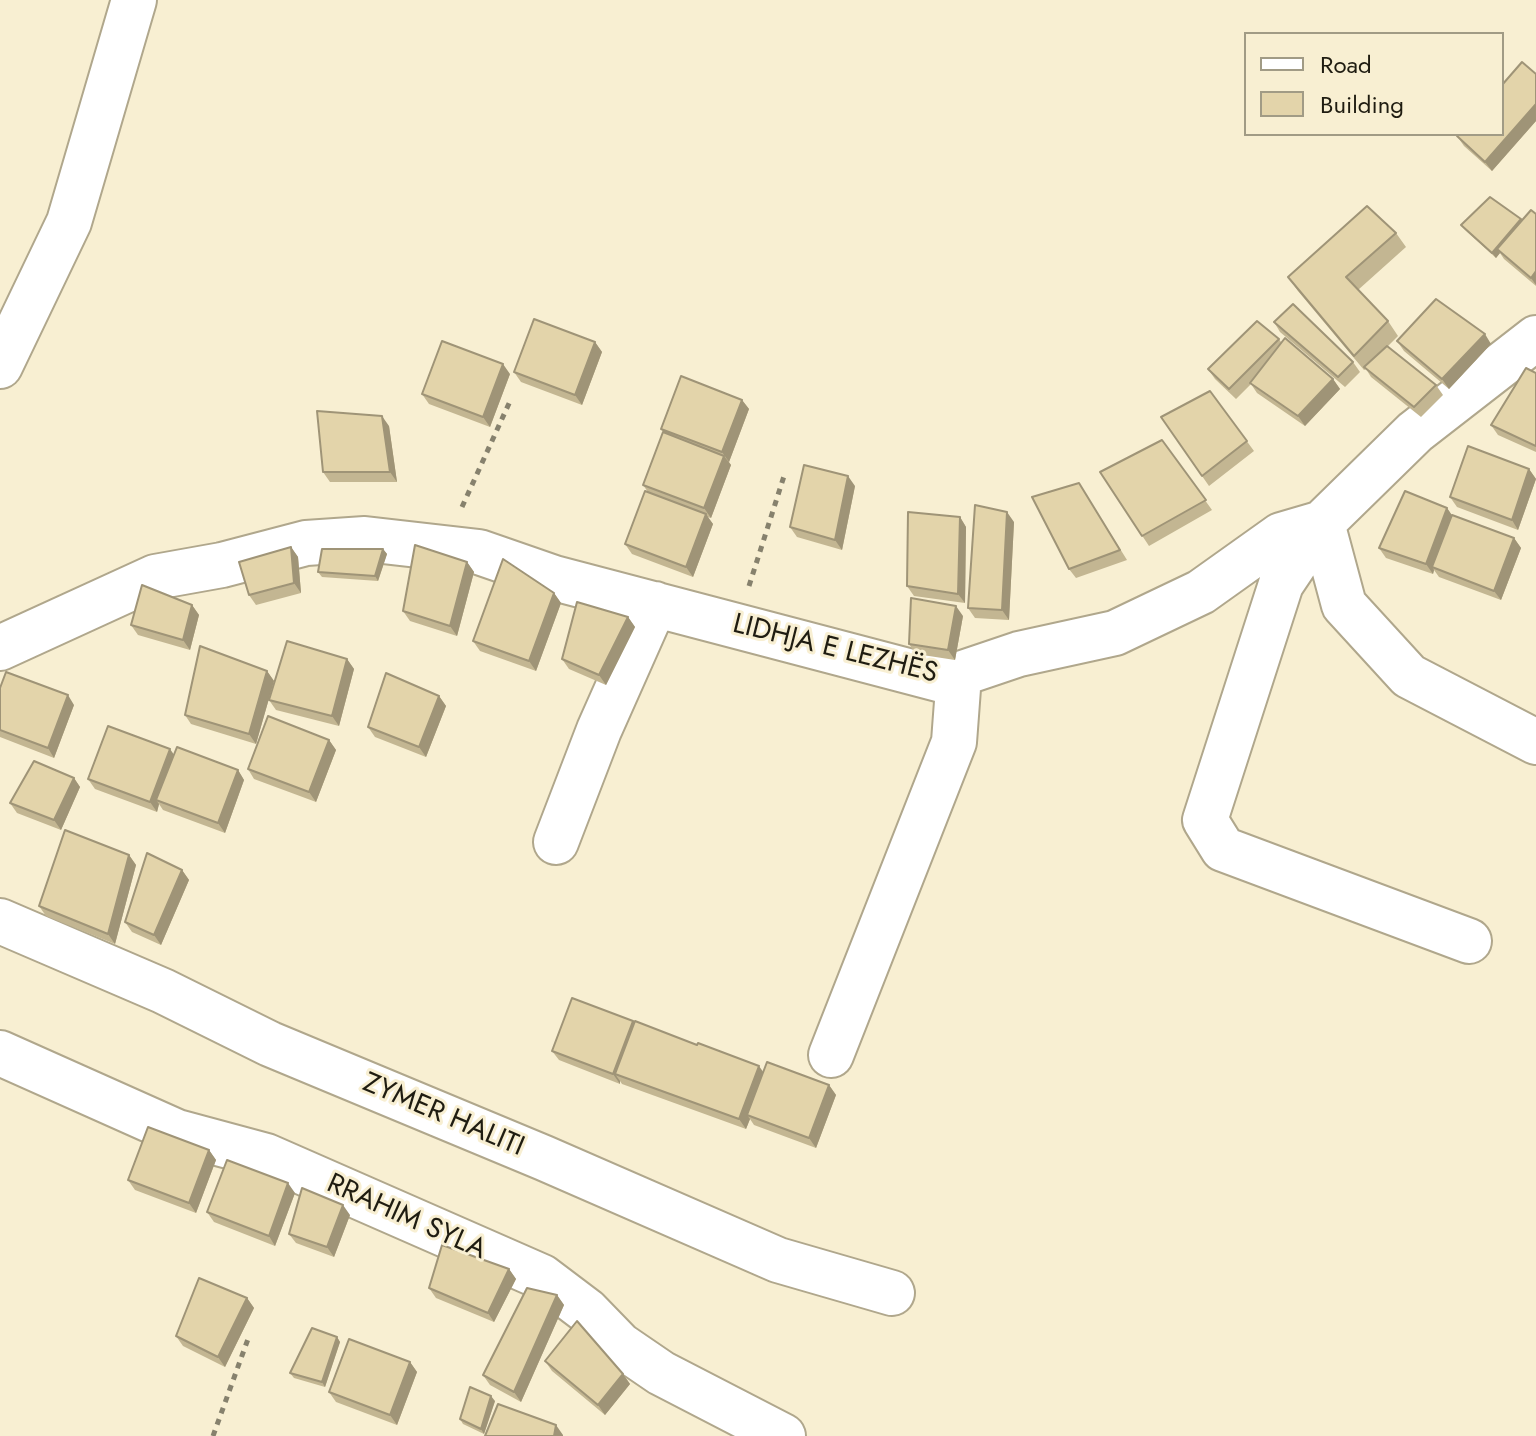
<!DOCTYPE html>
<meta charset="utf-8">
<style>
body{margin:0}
#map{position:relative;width:1536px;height:1436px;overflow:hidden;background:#f8efd2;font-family:Jost,sans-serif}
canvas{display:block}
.legend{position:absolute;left:1244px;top:32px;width:260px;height:104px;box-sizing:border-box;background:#f8efd2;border:2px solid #a19b85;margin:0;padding:10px 14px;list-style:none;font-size:24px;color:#1f1c11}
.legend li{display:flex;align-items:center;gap:16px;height:40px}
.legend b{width:40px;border:2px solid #a19b85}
</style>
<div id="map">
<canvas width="1536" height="1436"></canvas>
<ul class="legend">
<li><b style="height:10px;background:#fff"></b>Road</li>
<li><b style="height:22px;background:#e3d4aa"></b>Building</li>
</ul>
</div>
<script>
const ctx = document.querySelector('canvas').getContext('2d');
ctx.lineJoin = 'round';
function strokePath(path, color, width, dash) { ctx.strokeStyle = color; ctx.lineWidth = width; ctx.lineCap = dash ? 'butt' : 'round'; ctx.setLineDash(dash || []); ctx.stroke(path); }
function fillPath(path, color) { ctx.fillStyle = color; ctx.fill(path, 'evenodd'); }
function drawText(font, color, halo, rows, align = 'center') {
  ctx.font = font + ' Jost,sans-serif'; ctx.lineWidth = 6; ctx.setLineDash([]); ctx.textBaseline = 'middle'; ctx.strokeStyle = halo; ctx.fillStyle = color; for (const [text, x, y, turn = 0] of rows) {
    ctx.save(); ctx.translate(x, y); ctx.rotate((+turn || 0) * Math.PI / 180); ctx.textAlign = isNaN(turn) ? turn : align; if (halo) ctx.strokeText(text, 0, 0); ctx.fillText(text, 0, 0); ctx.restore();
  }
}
const minor = new Path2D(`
 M 0,366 L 69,222 L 134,0
 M 0,648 L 155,577 L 222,565 L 306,543 L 365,539 L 479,552 L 554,578 L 942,680 L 1019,654 L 1115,633 L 1201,592 L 1281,535 L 1322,523 L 1415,432 L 1536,338
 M 556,842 L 599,730 L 655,604
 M 0,921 L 163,991 L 270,1044 L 544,1158 L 778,1260 L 892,1293
 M 1469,941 L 1223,849 L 1205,820 L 1281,584 L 1322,523 L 1344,605 L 1409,676 L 1536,742
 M 0,1053 L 177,1132 L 266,1156 L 542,1277 L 587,1311 L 620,1345 L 661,1373 L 783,1436
 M 831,1055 L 954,742 L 959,675`);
strokePath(minor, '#b0a78c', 48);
strokePath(new Path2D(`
 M 462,507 L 511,399
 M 749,586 L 785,473
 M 213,1436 L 248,1339`), '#86816d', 5, [6, 6]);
strokePath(minor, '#fff', 44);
fillPath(new Path2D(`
 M 1536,74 L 1536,121 L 1492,171 L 1464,146 L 1457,136 Z
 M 1536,214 L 1536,286 L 1504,259 L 1500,253 L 1496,258 L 1465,230 L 1461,225 L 1521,219 L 1522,221 Z
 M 1396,233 L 1406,247 L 1358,290 L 1388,321 L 1398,336 L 1387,347 L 1436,385 L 1443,395 L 1421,417 L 1371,377 L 1366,369 L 1364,370 L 1298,291 L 1288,277 Z
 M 1274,322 L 1353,362 L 1360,372 L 1345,387 L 1280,332 Z
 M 1279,339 L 1281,342 L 1333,379 L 1340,389 L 1305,426 L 1257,393 L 1251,384 L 1236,399 L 1215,379 L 1208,369 Z
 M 1397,341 L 1491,344 L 1449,389 L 1404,351 Z
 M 595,342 L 602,352 L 582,405 L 521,382 L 514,372 Z
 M 1536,373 L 1536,452 L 1498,435 L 1491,425 Z
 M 510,374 L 490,427 L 429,404 L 422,394 Z
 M 1210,391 L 1254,451 L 1209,486 L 1161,417 Z
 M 742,400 L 749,409 L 729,462 L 731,465 L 711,518 L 707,517 L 713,524 L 693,577 L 632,554 L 625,544 L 648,492 L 643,485 L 664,433 L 661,429 Z
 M 389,426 L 397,482 L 330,482 L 323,472 Z
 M 1162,440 L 1212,510 L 1149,546 L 1100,472 Z
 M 1529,469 L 1536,479 L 1518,530 L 1457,507 L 1450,497 Z
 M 1079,483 L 1127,560 L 1076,578 L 1069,569 Z
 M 855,486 L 842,550 L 797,537 L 790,527 Z
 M 1447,508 L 1452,516 L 1514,538 L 1521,548 L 1501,600 L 1439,577 L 1434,570 L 1433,574 L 1386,558 L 1379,548 Z
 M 960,517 L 966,527 L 965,603 L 914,596 L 907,586 Z
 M 1014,522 L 1009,620 L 975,618 L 968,608 Z
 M 291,547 L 298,557 L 301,593 L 256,605 L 249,595 Z
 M 383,549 L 387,554 L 378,581 L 322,577 L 318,572 Z
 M 467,562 L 474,572 L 457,636 L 410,621 L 403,611 Z
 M 554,593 L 561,603 L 536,671 L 480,651 L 473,641 Z
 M 192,605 L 199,615 L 190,650 L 138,635 L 131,625 Z
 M 963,616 L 955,660 L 916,654 L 909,644 Z
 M 628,617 L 635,627 L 606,685 L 569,669 L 562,659 Z
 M 347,659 L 354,669 L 339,726 L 276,710 L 269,700 Z
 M 267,671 L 274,681 L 256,744 L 191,724 L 185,715 Z
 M 0,688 L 74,705 L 54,758 L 0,737 Z
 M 439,696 L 446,706 L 426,757 L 375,737 L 368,727 Z
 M 329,740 L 336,750 L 316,802 L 254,779 L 248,769 Z
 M 174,755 L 238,770 L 244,780 L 225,833 L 163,810 L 159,804 L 157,812 L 95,789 L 88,779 Z
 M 74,778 L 80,787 L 61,830 L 17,813 L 10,803 Z
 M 129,855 L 136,865 L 115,944 L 46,916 L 39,906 Z
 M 182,870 L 189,880 L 161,945 L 132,932 L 125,922 Z
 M 634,1024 L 763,1072 L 829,1085 L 836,1095 L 816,1148 L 754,1125 L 750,1119 L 746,1129 L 622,1084 L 620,1081 L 620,1084 L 559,1060 L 552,1051 Z
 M 209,1150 L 216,1160 L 196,1213 L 135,1190 L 128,1180 Z
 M 295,1193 L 275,1246 L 214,1222 L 207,1212 Z
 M 350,1215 L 334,1257 L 296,1243 L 289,1234 Z
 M 509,1269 L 516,1279 L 494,1322 L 436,1298 L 429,1288 Z
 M 557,1295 L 564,1305 L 521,1402 L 490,1385 L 483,1375 Z
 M 247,1298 L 254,1308 L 225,1367 L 183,1346 L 176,1336 Z
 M 337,1337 L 340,1342 L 325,1387 L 294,1378 L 290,1373 Z
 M 545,1361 L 623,1374 L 630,1384 L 605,1415 L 552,1371 Z
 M 410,1362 L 417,1372 L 397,1425 L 336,1402 L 329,1392 Z
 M 495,1401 L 484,1434 L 463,1424 L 460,1419 Z`), '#c3b692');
fillPath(new Path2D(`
 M 1536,104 L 1536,121 L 1492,171 L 1485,162 Z
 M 1521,219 L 1524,224 L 1497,249 L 1500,253 L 1496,258 L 1492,253 Z
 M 1536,271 L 1536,285 L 1531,278 Z
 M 1485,334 L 1491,344 L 1449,389 L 1442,379 Z
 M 595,342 L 602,352 L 582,405 L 575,395 Z
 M 503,364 L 510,374 L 490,427 L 483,417 Z
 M 1333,379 L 1340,389 L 1305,426 L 1298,416 Z
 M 742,400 L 749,409 L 729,462 L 722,452 Z
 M 382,416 L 389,426 L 397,482 L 390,472 Z
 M 724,456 L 731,465 L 711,518 L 704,508 Z
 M 1529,469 L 1536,479 L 1518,530 L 1512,520 Z
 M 848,476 L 855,486 L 842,550 L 835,540 Z
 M 1447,508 L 1454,518 L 1432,567 L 1434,570 L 1433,574 L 1426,564 Z
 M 1007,512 L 1014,522 L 1009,620 L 1002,610 Z
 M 706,514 L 713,524 L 693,577 L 686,567 Z
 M 960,517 L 966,527 L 965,603 L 958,594 Z
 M 1514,538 L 1521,548 L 1501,600 L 1494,591 Z
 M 291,547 L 298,557 L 301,593 L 294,583 Z
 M 383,549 L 387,554 L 378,581 L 375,576 Z
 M 467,562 L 474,572 L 457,636 L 450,626 Z
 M 554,593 L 561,603 L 536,671 L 529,661 Z
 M 192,605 L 199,615 L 190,650 L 183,640 Z
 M 956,606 L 963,616 L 955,660 L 948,650 Z
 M 628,617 L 635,627 L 606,685 L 599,675 Z
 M 347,659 L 354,669 L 339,726 L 332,716 Z
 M 267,671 L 274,681 L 256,744 L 249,734 Z
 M 68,695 L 74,705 L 54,758 L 48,748 Z
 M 439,696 L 446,706 L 426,757 L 419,747 Z
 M 329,740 L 336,750 L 316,802 L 309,792 Z
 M 170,749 L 177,759 L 156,800 L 159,804 L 157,812 L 150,802 Z
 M 238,770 L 244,780 L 225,833 L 218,823 Z
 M 74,778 L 80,787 L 61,830 L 54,820 Z
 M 129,855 L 136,865 L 115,944 L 108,934 Z
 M 182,870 L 189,880 L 161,945 L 154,935 Z
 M 633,1021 L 640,1031 L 615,1074 L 620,1081 L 620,1084 L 613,1074 Z
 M 759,1066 L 766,1076 L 747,1115 L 750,1119 L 746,1129 L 739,1119 Z
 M 829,1085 L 836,1095 L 816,1148 L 809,1138 Z
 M 209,1150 L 216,1160 L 196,1213 L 189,1203 Z
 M 288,1183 L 295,1193 L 275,1246 L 269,1236 Z
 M 343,1205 L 350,1215 L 334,1257 L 327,1247 Z
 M 509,1269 L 516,1279 L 494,1322 L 488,1313 Z
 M 557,1295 L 564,1305 L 521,1402 L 514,1392 Z
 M 247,1298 L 254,1308 L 225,1367 L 218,1357 Z
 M 337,1337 L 340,1342 L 325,1387 L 322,1382 Z
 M 410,1362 L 417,1372 L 397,1425 L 390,1415 Z
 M 623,1374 L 630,1384 L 605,1415 L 598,1405 Z
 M 491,1396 L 495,1401 L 484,1434 L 481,1429 Z
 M 556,1425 L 563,1435 L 563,1436 L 554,1436 Z`), '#9f9477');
const building = new Path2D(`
 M 1522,62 L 1536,74 L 1536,104 L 1485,162 L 1457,136 L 1459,134 L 1502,134 L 1502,85 Z
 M 1490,197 L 1521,219 L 1492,253 L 1461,225 Z
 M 1367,206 L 1396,233 L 1346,277 L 1388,321 L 1354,356 L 1288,277 Z
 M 1531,210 L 1536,214 L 1536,271 L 1531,278 L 1497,249 Z
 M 1436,299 L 1485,334 L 1442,379 L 1397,341 Z
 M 1293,304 L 1353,362 L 1338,377 L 1274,322 Z
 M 534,319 L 595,342 L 575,395 L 514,372 Z
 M 1257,321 L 1279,339 L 1229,389 L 1208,369 Z
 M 1285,338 L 1333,379 L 1298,416 L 1250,383 Z
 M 442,341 L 503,364 L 483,417 L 422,394 Z
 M 1387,346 L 1436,385 L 1414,407 L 1364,367 Z
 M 1526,368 L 1536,373 L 1536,446 L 1491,425 Z
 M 681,376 L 742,400 L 722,452 L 661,429 Z
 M 1210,391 L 1247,441 L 1202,476 L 1161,417 Z
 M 317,411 L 382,416 L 390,472 L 323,472 Z
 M 663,432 L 724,456 L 704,508 L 643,485 Z
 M 1162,440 L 1206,500 L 1142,536 L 1100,472 Z
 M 1468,446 L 1529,469 L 1512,520 L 1450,497 Z
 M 804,465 L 848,476 L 835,540 L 790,527 Z
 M 1079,483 L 1120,550 L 1069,569 L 1032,497 Z
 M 645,491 L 706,514 L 686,567 L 625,544 Z
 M 1405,491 L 1447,508 L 1426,564 L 1379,548 Z
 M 975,505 L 1007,512 L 1002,610 L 968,608 Z
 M 908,512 L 960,517 L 958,594 L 907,586 Z
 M 1452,515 L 1514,538 L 1494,591 L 1432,567 Z
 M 415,545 L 467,562 L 450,626 L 403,611 Z
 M 291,547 L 294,583 L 249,595 L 239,562 Z
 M 322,549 L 383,549 L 375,576 L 318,572 Z
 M 503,559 L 554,593 L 529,661 L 473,641 Z
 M 142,585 L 192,605 L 183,640 L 131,625 Z
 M 911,598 L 956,606 L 948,650 L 909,644 Z
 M 577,602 L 628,617 L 599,675 L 562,659 Z
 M 287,641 L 347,659 L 332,716 L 269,700 Z
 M 200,646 L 267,671 L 249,734 L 185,715 Z
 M 6,672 L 68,695 L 48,748 L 0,730 L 0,688 Z
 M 386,673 L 439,696 L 419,747 L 368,727 Z
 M 268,716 L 329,740 L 309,792 L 248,769 Z
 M 108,726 L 170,749 L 150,802 L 88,779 Z
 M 177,747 L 238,770 L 218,823 L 156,800 Z
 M 34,761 L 74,778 L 54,820 L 10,803 Z
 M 65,830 L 129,855 L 108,934 L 39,906 Z
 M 147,853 L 182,870 L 154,935 L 125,922 Z
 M 572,998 L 633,1021 L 613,1074 L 552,1051 Z
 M 635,1021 L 697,1045 L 698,1043 L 759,1066 L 739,1119 L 615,1074 Z
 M 767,1062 L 829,1085 L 809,1138 L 747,1115 Z
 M 148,1127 L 209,1150 L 189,1203 L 128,1180 Z
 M 227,1160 L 288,1183 L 269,1236 L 207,1212 Z
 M 302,1188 L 343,1205 L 327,1247 L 289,1234 Z
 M 442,1245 L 509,1269 L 488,1313 L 429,1288 Z
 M 199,1278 L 247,1298 L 218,1357 L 176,1336 Z
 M 527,1288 L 557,1295 L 514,1392 L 483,1375 Z
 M 577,1321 L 623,1374 L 598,1405 L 545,1361 Z
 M 312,1328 L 337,1337 L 322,1382 L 290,1373 Z
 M 349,1339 L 410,1362 L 390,1415 L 329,1392 Z
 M 470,1387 L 491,1396 L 481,1429 L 460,1419 Z
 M 498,1404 L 556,1425 L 554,1436 L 485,1436 Z`);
fillPath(building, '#e3d4aa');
strokePath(building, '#9f9477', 2);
drawText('28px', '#1f1c11', '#f8efd2', [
 ["LIDHJA E LEZHËS",835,650,14],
 ["ZYMER HALITI",443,1116,23],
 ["RRAHIM SYLA",406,1218,24]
]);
</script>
